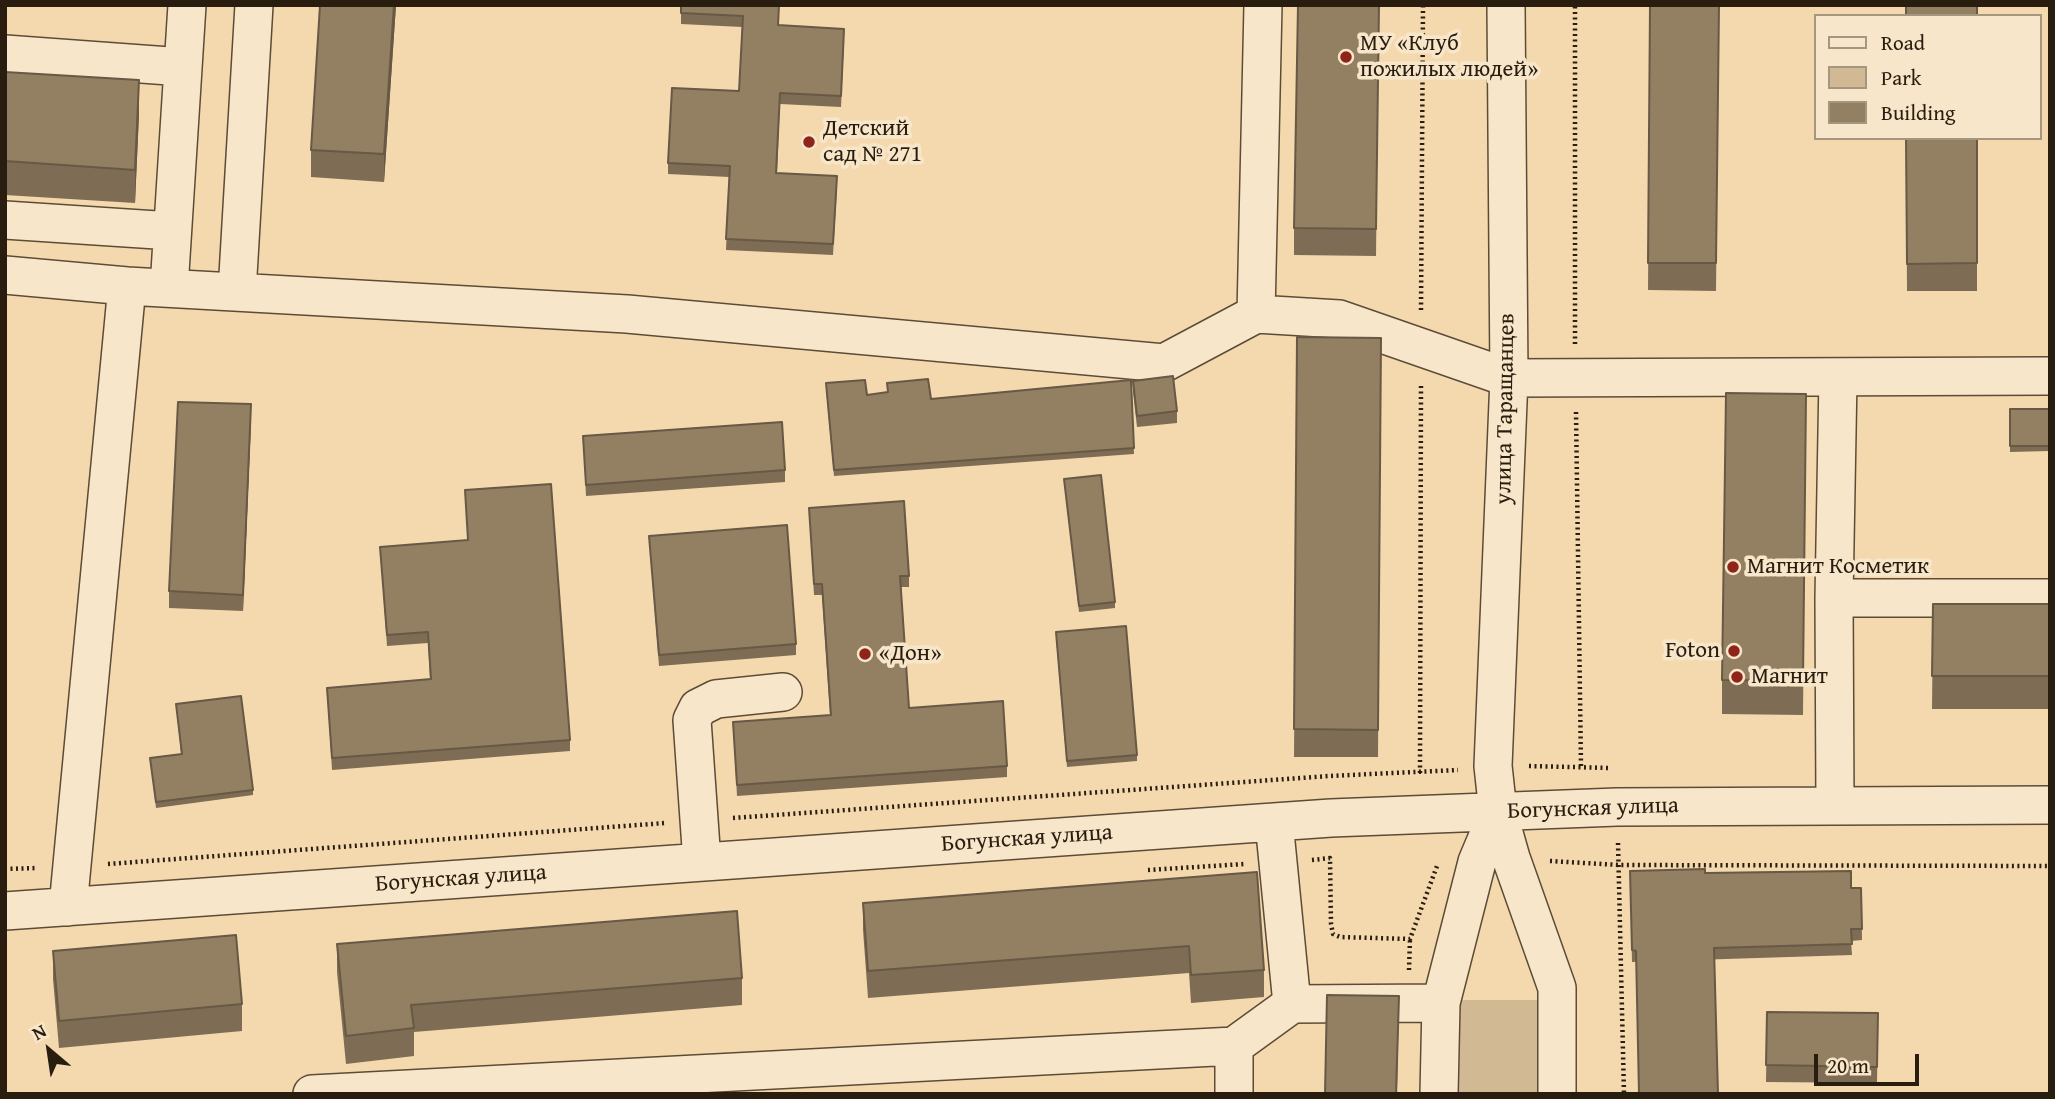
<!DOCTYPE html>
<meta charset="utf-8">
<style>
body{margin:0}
#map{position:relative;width:2055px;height:1099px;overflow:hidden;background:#f4d9ae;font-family:"Gentium Book Plus",serif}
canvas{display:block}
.frame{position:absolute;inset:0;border:7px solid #291d0f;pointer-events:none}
.legend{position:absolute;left:1814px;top:14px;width:228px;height:126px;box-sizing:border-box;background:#f8e6ca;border:2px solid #a5967f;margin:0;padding:9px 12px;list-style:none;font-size:21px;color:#291d0f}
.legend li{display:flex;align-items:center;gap:14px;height:35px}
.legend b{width:35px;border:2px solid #a5967f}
.north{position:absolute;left:14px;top:1015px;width:70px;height:70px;-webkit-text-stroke:5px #f8e6ca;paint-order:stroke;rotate:331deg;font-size:19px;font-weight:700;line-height:28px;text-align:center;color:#291d0f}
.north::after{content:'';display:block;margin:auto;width:24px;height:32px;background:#291d0f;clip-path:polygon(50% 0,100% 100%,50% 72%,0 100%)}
.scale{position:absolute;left:1814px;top:1054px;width:105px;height:32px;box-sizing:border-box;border:4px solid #291d0f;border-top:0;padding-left:9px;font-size:21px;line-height:24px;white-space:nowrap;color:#291d0f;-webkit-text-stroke:5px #f8e6ca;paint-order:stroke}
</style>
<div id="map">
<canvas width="2055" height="1099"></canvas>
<div class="frame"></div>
<ul class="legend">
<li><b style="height:9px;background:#f8e6ca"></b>Road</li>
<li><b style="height:19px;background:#d1b993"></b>Park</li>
<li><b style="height:19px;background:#937f62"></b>Building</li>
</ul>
<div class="north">N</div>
<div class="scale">20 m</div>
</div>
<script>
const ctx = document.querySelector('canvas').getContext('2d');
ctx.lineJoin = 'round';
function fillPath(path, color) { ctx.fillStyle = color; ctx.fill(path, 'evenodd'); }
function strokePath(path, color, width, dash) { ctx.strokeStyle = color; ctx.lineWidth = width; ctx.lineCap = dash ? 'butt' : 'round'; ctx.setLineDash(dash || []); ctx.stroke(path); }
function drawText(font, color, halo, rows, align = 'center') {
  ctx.font = font + ' "Gentium Book Plus",serif'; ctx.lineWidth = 7; ctx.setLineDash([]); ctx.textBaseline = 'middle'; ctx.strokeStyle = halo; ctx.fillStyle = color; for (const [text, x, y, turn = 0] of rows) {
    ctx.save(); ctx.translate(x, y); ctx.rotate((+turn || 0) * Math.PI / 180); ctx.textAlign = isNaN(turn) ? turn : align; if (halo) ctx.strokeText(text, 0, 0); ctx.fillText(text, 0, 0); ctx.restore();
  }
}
fillPath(new Path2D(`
 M 1454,1000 L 1543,1000 L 1543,1094 L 1453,1094 Z`), '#d1b993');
const minor = new Path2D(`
 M 1506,5 L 1509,378 L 1493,766 L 1498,812 L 1511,858 L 1557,988 L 1557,1094
 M 5,54 L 183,67
 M 5,220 L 172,231
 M 5,275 L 127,286 L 627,314 L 1164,363 L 1256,314 L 1339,319 L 1509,378 L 2050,376
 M 169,288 L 187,5
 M 237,292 L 254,5
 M 1256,314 L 1263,5
 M 1834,598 L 2050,598
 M 1835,805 L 1834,598 L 1838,377
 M 702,862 L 692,720 L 698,708 L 716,699 L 783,692
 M 68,907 L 127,286
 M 5,911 L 1331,818 L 1617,807 L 2050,805
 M 1292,1004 L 1441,1003
 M 1234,1046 L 1234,1094
 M 312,1094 L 1234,1046 L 1292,1004 L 1274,822
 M 1439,1094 L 1441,1003 L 1477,862 L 1498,812`);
strokePath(minor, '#5c4c37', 40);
strokePath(new Path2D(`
 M 1421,310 L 1423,5
 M 1575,344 L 1575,5
 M 1576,412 L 1581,766
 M 1529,766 L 1611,768
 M 1420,773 L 1421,385
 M 733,818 L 1329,776 L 1458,770
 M 1618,843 L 1624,1094
 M 1312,860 L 1330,858 L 1331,924 L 1333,934 L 1340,937 L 1410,939 L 1437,866
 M 1550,861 L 1619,865 L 2050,866
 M 108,864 L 665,823
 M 5,869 L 37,868
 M 1148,870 L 1244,864
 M 1409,970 L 1410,939`), '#291d0f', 4.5, [2, 3.5]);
strokePath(minor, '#f8e6ca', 37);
fillPath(new Path2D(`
 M 396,5 L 384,182 L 311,177 L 311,150 Z
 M 681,5 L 779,5 L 778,25 L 844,40 L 841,107 L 780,104 L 777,173 L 837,187 L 833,255 L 726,250 L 729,177 L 668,174 L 668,163 L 739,91 L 742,27 L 681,24 Z
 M 1379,5 L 1376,256 L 1294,255 L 1294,228 Z
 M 1650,5 L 1719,5 L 1716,291 L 1648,290 Z
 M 5,72 L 139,114 L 135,203 L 5,195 Z
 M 1906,138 L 1977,138 L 1977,291 L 1907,291 Z
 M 1297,337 L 1381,338 L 1378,757 L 1294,757 Z
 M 1131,380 L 1134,454 L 834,476 L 826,389 L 867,395 L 931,399 Z
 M 1133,381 L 1177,411 L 1177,423 L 1137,427 L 1133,392 Z
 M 1806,394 L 1803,715 L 1722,714 L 1722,680 Z
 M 2010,409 L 2050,409 L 2050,451 L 2010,452 Z
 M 251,421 L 243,611 L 169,608 L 169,591 Z
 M 583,436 L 785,470 L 785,482 L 586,496 Z
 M 1064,479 L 1115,602 L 1115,608 L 1079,612 Z
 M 465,490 L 570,740 L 570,751 L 332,770 L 327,688 L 430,679 L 428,643 L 387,646 L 380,547 L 468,540 Z
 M 809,508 L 909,576 L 909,587 L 901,587 L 909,708 L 1007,766 L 1007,777 L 737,796 L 733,722 L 830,715 L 822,595 L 814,595 Z
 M 649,536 L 796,644 L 796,655 L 659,666 Z
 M 1933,604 L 2050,604 L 2050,709 L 1932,709 Z
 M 1056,638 L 1137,755 L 1137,761 L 1067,767 Z
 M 176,704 L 253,790 L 253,795 L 156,808 L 150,758 L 181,754 Z
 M 1630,871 L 1705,873 L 1851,888 L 1861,888 L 1862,940 L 1851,941 L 1852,955 L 1632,962 Z
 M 1257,872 L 1264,970 L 1264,997 L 1191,1003 L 1189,973 L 868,998 L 863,930 L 863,903 Z
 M 337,944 L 742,978 L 742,1005 L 414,1032 L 414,1056 L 346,1064 L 337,972 Z
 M 53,951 L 242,1004 L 242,1031 L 59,1048 L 53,979 Z
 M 1767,1012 L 1878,1013 L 1877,1083 L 1766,1082 Z`), '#7e6d54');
fillPath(new Path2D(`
 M 394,5 L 396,5 L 384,182 L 384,154 Z
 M 139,80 L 139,114 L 135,203 L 135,170 Z
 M 251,404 L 251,421 L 243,611 L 243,595 Z
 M 1399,996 L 1397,1094 L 1396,1094 Z`), '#675945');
const building = new Path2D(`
 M 320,5 L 394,5 L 384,154 L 311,150 Z
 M 681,5 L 779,5 L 778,25 L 844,29 L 841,96 L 780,93 L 776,173 L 837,176 L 833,244 L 726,239 L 730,166 L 668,163 L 672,88 L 739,91 L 743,16 L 681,13 Z
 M 1298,5 L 1379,5 L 1376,229 L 1294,228 Z
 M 1650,5 L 1719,5 L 1716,263 L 1648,263 Z
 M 1906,5 L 1977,5 L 1977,16 L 1906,16 Z
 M 5,72 L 139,80 L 135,170 L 5,161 Z
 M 1906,138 L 1977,138 L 1977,263 L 1907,264 Z
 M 1297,337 L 1381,338 L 1378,730 L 1294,729 Z
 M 1173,376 L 1177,411 L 1137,416 L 1133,381 Z
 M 928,379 L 931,399 L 1131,380 L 1134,448 L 834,470 L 826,383 L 865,380 L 867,395 L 888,392 L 887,383 Z
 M 1726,393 L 1806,394 L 1803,681 L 1722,680 Z
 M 178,402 L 251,404 L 243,595 L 169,591 Z
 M 2010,409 L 2050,409 L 2050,446 L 2010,446 Z
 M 782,422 L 785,470 L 586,485 L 583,436 Z
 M 1101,475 L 1115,602 L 1079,606 L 1064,479 Z
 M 551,484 L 570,740 L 332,758 L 327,688 L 431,679 L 428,632 L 387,635 L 380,547 L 468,540 L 465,490 Z
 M 904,501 L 909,576 L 900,576 L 909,708 L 1003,701 L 1007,766 L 737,785 L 733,722 L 831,715 L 822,584 L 814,584 L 809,508 Z
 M 787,525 L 796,644 L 659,655 L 649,536 Z
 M 1933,604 L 2050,604 L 2050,676 L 1932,676 Z
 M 1126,626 L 1137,755 L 1067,761 L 1056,632 Z
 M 241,696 L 253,790 L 156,802 L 150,758 L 182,754 L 176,704 Z
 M 1705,869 L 1705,873 L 1851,871 L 1851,888 L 1861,888 L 1862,929 L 1851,929 L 1852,944 L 1714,948 L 1718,1094 L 1639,1094 L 1636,951 L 1632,950 L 1630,871 Z
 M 1257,872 L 1264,970 L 1191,975 L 1189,946 L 868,971 L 863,903 Z
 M 737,911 L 742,978 L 411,1005 L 414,1028 L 346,1036 L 337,944 Z
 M 236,935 L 242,1004 L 59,1021 L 53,951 Z
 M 1327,995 L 1399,996 L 1396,1094 L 1325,1094 Z
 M 1767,1012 L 1878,1013 L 1877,1067 L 1766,1065 Z`);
fillPath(building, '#937f62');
strokePath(building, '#675945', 2);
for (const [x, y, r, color] of [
 [1346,57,7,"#8f2418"],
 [809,142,7,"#8f2418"],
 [1733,567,7,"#8f2418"],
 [1734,651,7,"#8f2418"],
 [865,654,7,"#8f2418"],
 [1737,677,7,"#8f2418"]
]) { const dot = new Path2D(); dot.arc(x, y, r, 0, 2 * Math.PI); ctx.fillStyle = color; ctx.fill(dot); strokePath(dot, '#f8e6ca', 2.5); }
drawText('23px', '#291d0f', '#f8e6ca', [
 ["МУ «Клуб",1360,44],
 ["пожилых людей»",1360,70],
 ["Детский",823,129],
 ["сад № 271",823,155],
 ["Магнит Косметик",1747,567],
 ["Foton",1720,651,"right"],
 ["«Дон»",879,654],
 ["Магнит",1751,677]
], 'left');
drawText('23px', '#291d0f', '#f8e6ca', [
 ["улица Таращанцев",1506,409,-89],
 ["Богунская улица",1593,809,-2],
 ["Богунская улица",1027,839,-4],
 ["Богунская улица",461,879,-4]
]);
</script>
